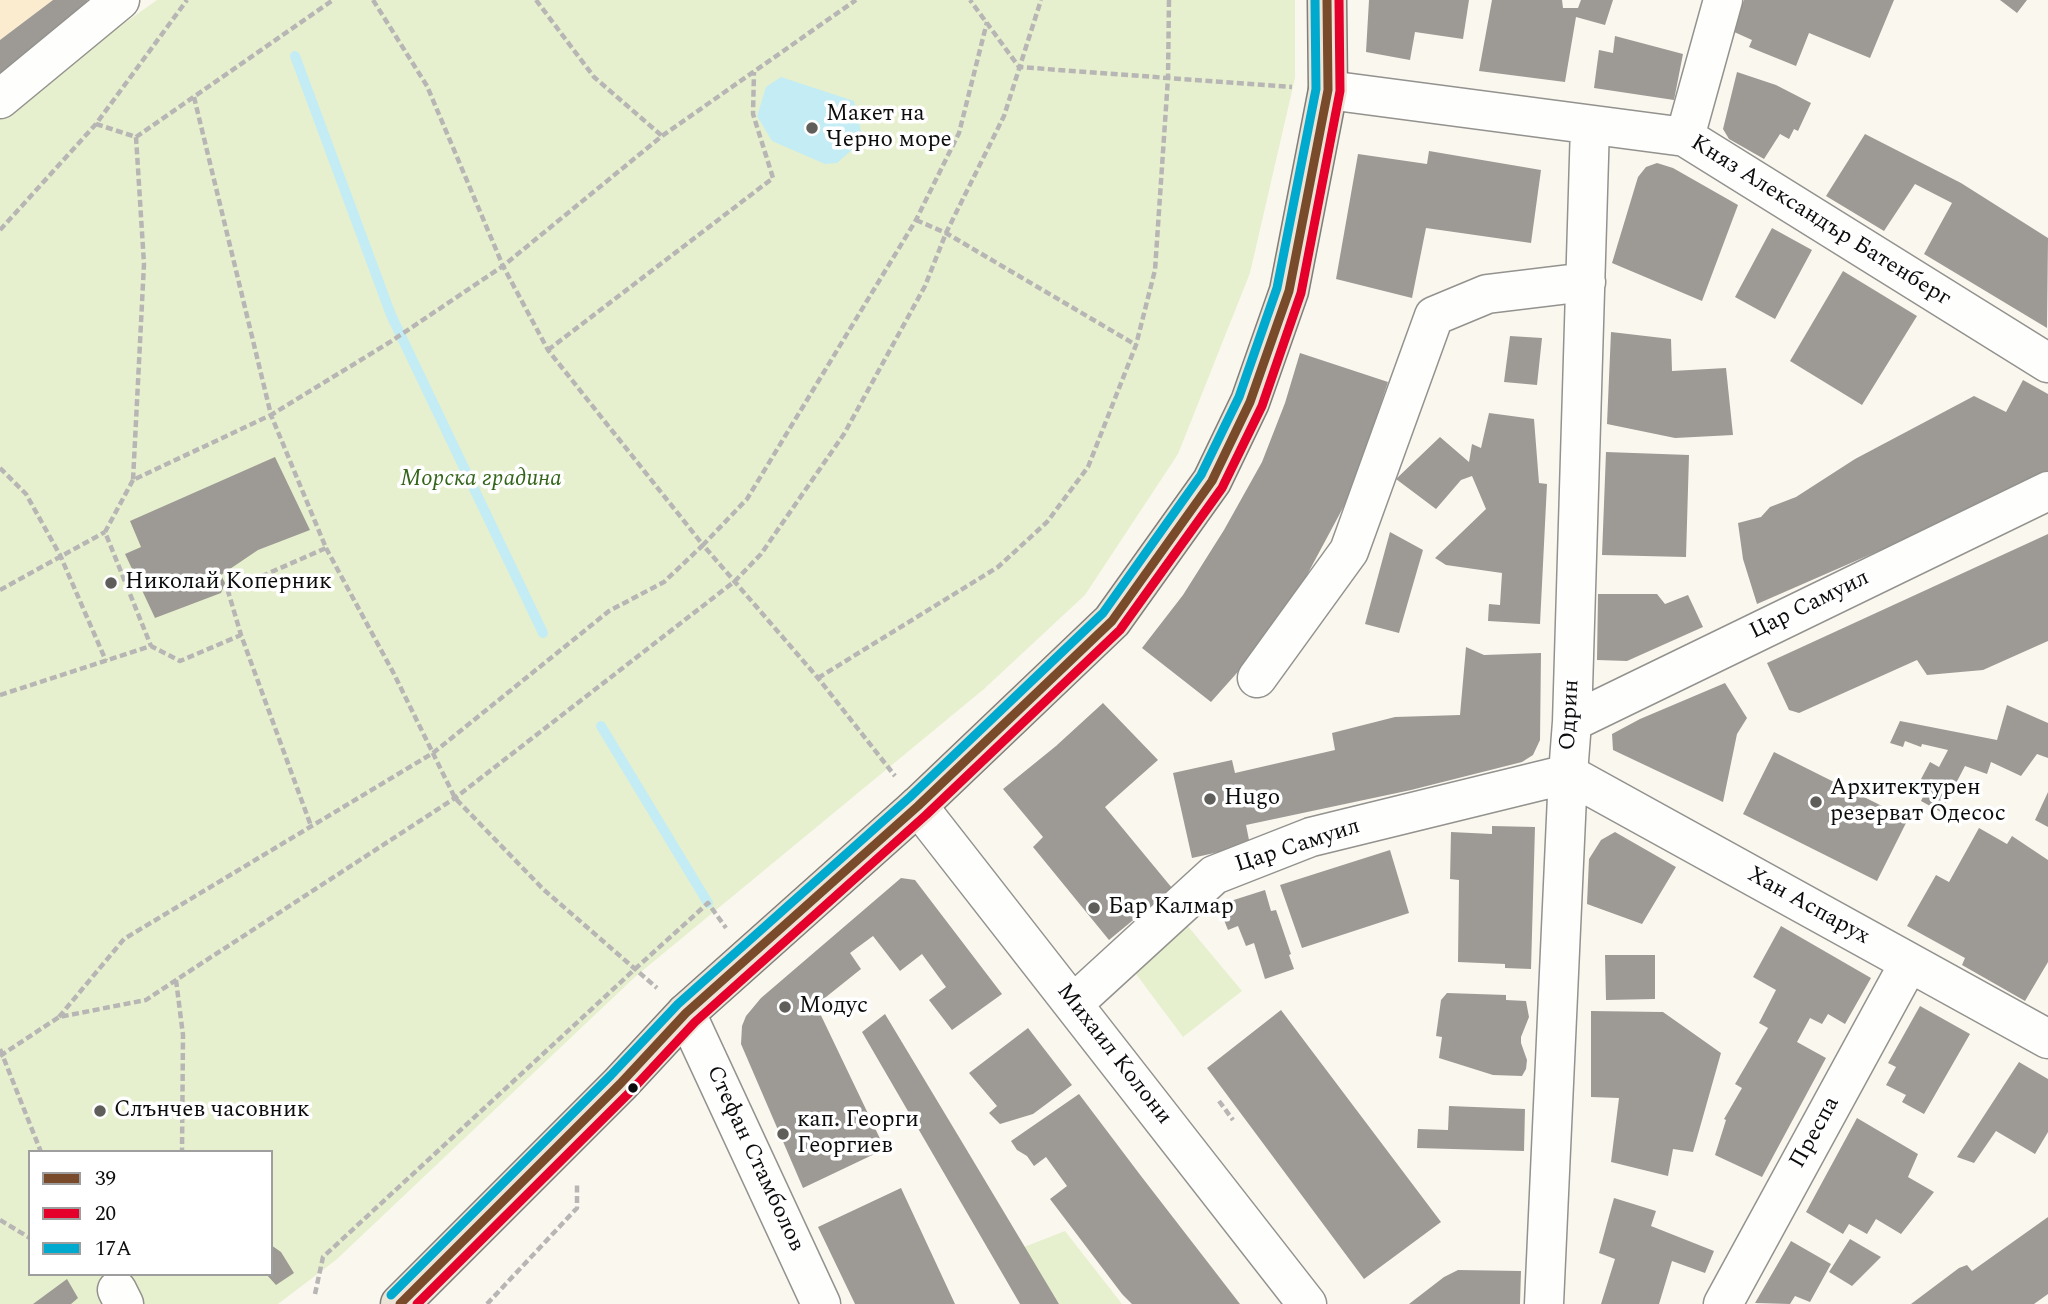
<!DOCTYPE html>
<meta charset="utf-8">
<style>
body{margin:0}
#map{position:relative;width:2048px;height:1304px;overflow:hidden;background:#faf7ef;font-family:Spectral,serif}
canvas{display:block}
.legend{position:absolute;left:28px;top:1150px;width:245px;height:126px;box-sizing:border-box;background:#fff;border:2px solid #9e9e9e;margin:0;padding:9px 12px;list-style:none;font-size:21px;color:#0c0c0c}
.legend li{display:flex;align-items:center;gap:14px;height:35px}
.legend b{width:35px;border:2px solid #9e9e9e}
</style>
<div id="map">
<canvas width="2048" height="1304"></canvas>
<ul class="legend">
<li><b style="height:9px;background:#7a4b2a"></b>39</li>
<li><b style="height:9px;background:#e4002b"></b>20</li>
<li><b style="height:9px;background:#00a9ce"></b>17А</li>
</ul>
</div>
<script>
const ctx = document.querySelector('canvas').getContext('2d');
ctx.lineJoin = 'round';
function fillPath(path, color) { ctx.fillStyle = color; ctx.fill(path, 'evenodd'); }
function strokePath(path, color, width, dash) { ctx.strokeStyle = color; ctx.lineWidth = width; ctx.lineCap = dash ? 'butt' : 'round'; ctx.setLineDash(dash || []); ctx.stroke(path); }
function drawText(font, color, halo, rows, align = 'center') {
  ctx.font = font + ' Spectral,serif'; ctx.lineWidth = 7; ctx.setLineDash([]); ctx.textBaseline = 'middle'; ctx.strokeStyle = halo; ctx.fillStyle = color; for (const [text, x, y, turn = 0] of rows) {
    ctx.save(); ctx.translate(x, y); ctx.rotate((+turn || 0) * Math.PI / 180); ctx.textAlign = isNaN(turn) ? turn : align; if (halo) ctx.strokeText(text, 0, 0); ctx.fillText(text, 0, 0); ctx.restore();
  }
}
fillPath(new Path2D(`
 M 157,0 L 1295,0 L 1295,78 L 1250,273 L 1178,454 L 1085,595 L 984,689 L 636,976 L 336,1260 L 278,1304 L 0,1304 L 0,119 L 75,58 ZM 30,1152 L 271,1152 L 271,1274 L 30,1274 Z
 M 1186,924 L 1242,991 L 1183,1037 L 1136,974 Z
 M 1065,1231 L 1122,1304 L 1059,1304 L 1024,1247 Z`), '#e7f0ce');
fillPath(new Path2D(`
 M 0,0 L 53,0 L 0,40 Z`), '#fceccf');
fillPath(new Path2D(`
 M 781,77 L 854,101 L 863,140 L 837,163 L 825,164 L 772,141 L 757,116 L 766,87 Z`), '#c4ecf5');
strokePath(new Path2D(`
 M 295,56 L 391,315 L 543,633
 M 601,726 L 708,903`), '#c4ecf5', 10);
fillPath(new Path2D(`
 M 53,0 L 87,0 L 90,5 L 0,74 L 0,40 Z
 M 1369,0 L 1469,0 L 1463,39 L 1415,32 L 1410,60 L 1366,52 Z
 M 1492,0 L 1562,0 L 1563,8 L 1578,8 L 1581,0 L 1613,0 L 1605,25 L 1576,17 L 1565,82 L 1479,71 Z
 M 1744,0 L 1894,0 L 1870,58 L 1809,33 L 1796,66 L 1749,47 L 1752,40 L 1732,31 Z
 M 2000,0 L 2027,0 L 2017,13 Z
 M 1615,36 L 1683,54 L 1674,100 L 1594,88 L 1599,50 L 1613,53 Z
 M 1737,72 L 1776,85 L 1811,103 L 1798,131 L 1794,129 L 1789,139 L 1780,134 L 1764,159 L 1729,139 L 1723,129 Z
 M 1865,134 L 1961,183 L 2048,238 L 2047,328 L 1924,254 L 1952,203 L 1915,184 L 1884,231 L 1826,196 Z
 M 1429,151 L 1541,170 L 1531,243 L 1426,228 L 1412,298 L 1336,279 L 1358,154 L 1427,164 Z
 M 1657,163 L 1673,168 L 1738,205 L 1702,301 L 1612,263 L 1638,177 L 1646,167 Z
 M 1772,228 L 1812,250 L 1775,319 L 1735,297 Z
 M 1843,271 L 1917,316 L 1862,405 L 1790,361 Z
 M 1611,332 L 1671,339 L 1672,371 L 1726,368 L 1733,435 L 1675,438 L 1607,424 Z
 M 1510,336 L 1542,338 L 1537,385 L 1504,382 Z
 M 1300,353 L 1388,382 L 1352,491 L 1300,588 L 1252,656 L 1211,702 L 1142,648 L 1183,595 L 1224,530 L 1262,462 L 1285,403 Z
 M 2023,380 L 2048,394 L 2048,477 L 1757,604 L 1743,559 L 1738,523 L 1761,517 L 1770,507 L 1796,497 L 1855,459 L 1974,396 L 2006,412 Z
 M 1489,413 L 1534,419 L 1539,483 L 1547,484 L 1540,624 L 1488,621 L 1489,604 L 1500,605 L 1502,573 L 1446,565 L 1435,558 L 1486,509 L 1472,476 L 1461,480 L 1436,509 L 1396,479 L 1440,437 L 1469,462 L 1472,444 L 1481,448 Z
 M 1606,452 L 1689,455 L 1686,557 L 1602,555 Z
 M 275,457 L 310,530 L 258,550 L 221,575 L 225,583 L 221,593 L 155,618 L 125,554 L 141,547 L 130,521 Z
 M 1390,532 L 1423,550 L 1399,633 L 1365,624 Z
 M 2048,534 L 2048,641 L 1983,670 L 1927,675 L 1917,660 L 1799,713 L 1789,710 L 1767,663 Z
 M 1598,594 L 1657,594 L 1665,604 L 1688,595 L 1703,627 L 1627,661 L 1597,660 Z
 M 1466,647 L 1484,655 L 1541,653 L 1540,740 L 1533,755 L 1522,762 L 1411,790 L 1246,825 L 1250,845 L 1192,858 L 1173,773 L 1232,760 L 1235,773 L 1335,750 L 1332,733 L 1395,717 L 1460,715 Z
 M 1725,683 L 1747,718 L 1737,734 L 1723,802 L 1613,750 L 1612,734 L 1640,719 Z
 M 1103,703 L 1158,760 L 1105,807 L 1172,888 L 1109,940 L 1033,847 L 1043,837 L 1003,789 L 1056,746 Z
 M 2007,705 L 2048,723 L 2048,758 L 2037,754 L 2021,776 L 1991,762 L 1987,774 L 1965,766 L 1941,812 L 1921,801 L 1929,784 L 1921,779 L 1930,762 L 1939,767 L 1948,750 L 1922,744 L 1921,747 L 1905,741 L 1903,747 L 1890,743 L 1900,721 L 1997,740 Z
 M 1774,752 L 1908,819 L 1877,881 L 1743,814 Z
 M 2048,792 L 2048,827 L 2035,820 Z
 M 1492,826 L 1535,827 L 1531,969 L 1505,968 L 1505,964 L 1458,962 L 1459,880 L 1450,879 L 1451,832 L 1492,834 Z
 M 1979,828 L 2007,844 L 2012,836 L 2048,860 L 2048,962 L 2025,1001 L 1962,965 L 1965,958 L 1907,926 L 1936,875 L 1949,882 Z
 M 1615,832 L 1676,867 L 1642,924 L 1587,904 L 1589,859 L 1601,840 Z
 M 1390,850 L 1409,913 L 1302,948 L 1280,885 Z
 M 901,878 L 915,880 L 1002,994 L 952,1030 L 929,1000 L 946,987 L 922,954 L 900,971 L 873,936 L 850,953 L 861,969 L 816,1005 L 885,1149 L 803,1188 L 741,1044 L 742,1026 L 746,1016 L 761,998 Z
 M 1265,890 L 1271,911 L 1276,910 L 1291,954 L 1289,955 L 1294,969 L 1265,979 L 1254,943 L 1246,946 L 1238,926 L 1228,930 L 1218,905 Z
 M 1781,926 L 1871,978 L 1845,1024 L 1828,1014 L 1822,1024 L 1810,1018 L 1797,1042 L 1826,1058 L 1762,1177 L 1715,1155 L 1726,1120 L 1724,1119 L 1742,1088 L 1735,1084 L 1768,1028 L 1759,1023 L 1776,990 L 1753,977 Z
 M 1605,955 L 1655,955 L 1655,999 L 1606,1000 Z
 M 1447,993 L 1506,995 L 1506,1000 L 1526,1001 L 1529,1017 L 1521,1037 L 1521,1043 L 1527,1060 L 1526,1069 L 1522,1076 L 1493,1075 L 1439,1058 L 1442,1037 L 1436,1036 L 1441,1000 Z
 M 1920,1006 L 1970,1034 L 1924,1114 L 1902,1102 L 1906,1095 L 1886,1085 L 1896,1067 L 1888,1063 Z
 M 1281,1010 L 1441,1222 L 1364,1279 L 1207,1068 Z
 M 1591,1011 L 1663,1012 L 1721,1053 L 1693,1152 L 1673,1149 L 1668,1176 L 1611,1162 L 1619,1098 L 1591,1097 Z
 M 885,1014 L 965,1147 L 1059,1304 L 1020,1304 L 862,1032 Z
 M 1028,1028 L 1072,1085 L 1033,1114 L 1000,1124 L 989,1113 L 997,1106 L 969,1073 Z
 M 2019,1062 L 2048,1079 L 2048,1132 L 2035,1154 L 1996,1131 L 1974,1163 L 1957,1157 Z
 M 1079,1094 L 1141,1176 L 1240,1304 L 1132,1304 L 1122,1294 L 1050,1199 L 1067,1186 L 1046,1157 L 1034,1166 L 1027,1156 L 1017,1150 L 1011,1141 Z
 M 1449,1106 L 1525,1109 L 1524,1151 L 1417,1148 L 1418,1129 L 1448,1130 Z
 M 1857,1118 L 1918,1154 L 1908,1177 L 1934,1192 L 1901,1234 L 1876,1219 L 1867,1234 L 1849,1224 L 1843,1234 L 1806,1212 Z
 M 901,1188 L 955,1304 L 855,1304 L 818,1227 Z
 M 1614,1198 L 1656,1211 L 1651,1226 L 1714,1251 L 1705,1273 L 1672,1261 L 1659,1304 L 1601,1304 L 1615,1259 L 1599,1253 Z
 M 2048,1217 L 2048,1294 L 2034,1304 L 1911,1304 L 1959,1268 L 1967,1265 L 1972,1271 Z
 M 1850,1239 L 1881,1257 L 1852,1286 L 1829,1272 Z
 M 1791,1241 L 1831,1264 L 1810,1302 L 1795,1296 L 1790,1304 L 1755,1303 Z
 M 271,1245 L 281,1252 L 294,1273 L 276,1285 L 266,1274 L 271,1274 Z
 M 1458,1270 L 1521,1271 L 1520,1304 L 1409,1304 L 1444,1277 Z
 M 67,1279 L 78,1298 L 71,1304 L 33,1304 Z`), '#9d9a95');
const minor = new Path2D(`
 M 1328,90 L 1685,137 L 2048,363
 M 0,99 L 120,0
 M 1685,137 L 1723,0
 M 1257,678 L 1349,551 L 1434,316 L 1487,294 L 1586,282
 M 1572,722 L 2048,491
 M 1568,774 L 2048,1039
 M 918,806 L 1307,1304
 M 1073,1004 L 1214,875 L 1311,837 L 1568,774
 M 686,1013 L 821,1304
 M 117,1290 L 124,1304
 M 1544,1304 L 1568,774 L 1572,722 L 1590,125
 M 1723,1304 L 1909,963`);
const major = new Path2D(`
 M 400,1304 L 620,1084 L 686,1013 L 918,806 L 1112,621 L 1212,481 L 1250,402 L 1289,291 L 1328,90 L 1327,0`);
strokePath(minor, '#93928e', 41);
strokePath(major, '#807f7c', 41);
strokePath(new Path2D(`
 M 373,0 L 427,86 L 503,266 L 548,350 L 703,545 L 747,499 L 916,220 L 959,133 L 987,22
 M 536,0 L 594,77 L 662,136
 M 1169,0 L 1168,78 L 1292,87
 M 194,97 L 271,415 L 390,342 L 503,266 L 662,136 L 856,0
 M 96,124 L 136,137 L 333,0
 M 136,137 L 144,264 L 133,480 L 271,415 L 326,548 L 228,591 L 241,635
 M 916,220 L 946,233 L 1136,345
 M 0,230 L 96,124 L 187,0
 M 548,350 L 773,178 L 753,114 L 754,72
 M 0,468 L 26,494 L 60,555 L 106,661
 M 133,480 L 105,532 L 151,646
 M 326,548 L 394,674 L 455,798 L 543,889 L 657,988
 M 0,590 L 105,532
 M 818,678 L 998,567 L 1047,522 L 1088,467 L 1136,345 L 1155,270 L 1168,78 L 1019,67 L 970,0
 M 0,695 L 151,646 L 180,661 L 241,635 L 311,826
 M 176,980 L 183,1035 L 182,1152
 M 59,1017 L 124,939 L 433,753 L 609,611 L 664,582 L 703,545 L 818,678 L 895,776
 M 0,1049 L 41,1152
 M 0,1056 L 59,1017 L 146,1000 L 176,980 L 455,798 L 735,581 L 761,554 L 844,434 L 925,286 L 946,233 L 1004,116 L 1041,0
 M 1219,1101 L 1233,1120
 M 0,1220 L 30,1238
 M 315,1294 L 323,1257 L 635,969 L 708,903 L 726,928
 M 487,1304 L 577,1208 L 577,1183`), '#b7b6b5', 4.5, [7, 3.5]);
strokePath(minor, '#fefefd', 38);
strokePath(major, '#ece4d7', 38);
strokePath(new Path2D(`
 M 400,1304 L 620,1084 L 686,1013 L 918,806 L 1112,621 L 1212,481 L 1250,402 L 1289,291 L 1328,90 L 1327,0`), '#7a4b2a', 9);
strokePath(new Path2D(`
 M 417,1304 L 629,1093 L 695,1022 L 926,815 L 1120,630 L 1222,488 L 1262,406 L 1301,293 L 1340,91 L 1339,0`), '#e4002b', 9);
strokePath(new Path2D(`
 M 391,1295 L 611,1075 L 678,1004 L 910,797 L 1103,613 L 1201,475 L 1239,397 L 1277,288 L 1316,89 L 1315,0`), '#00a9ce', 9);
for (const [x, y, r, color] of [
 [812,128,7,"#5f5e5b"],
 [111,583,7,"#5f5e5b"],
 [1210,799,7,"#5f5e5b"],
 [1816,802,7,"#5f5e5b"],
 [1094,908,7,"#5f5e5b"],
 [785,1007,7,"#5f5e5b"],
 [633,1088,6,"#0c0c0c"],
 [100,1111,7,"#5f5e5b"],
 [783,1134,7,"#5f5e5b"]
]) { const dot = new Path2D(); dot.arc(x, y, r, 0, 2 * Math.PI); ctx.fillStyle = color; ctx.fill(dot); strokePath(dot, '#fff', 2.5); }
drawText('23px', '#0c0c0c', '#fff', [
 ["Макет на",826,115],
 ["Черно море",826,141],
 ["Николай Коперник",125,583],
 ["Архитектурен",1830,789],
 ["резерват Одесос",1830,815],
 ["Hugo",1224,799],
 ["Бар Калмар",1108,908],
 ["Модус",799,1007],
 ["Слънчев часовник",114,1111],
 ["кап. Георги",797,1121],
 ["Георгиев",797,1147]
], 'left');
drawText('23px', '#0c0c0c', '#fff', [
 ["Княз Александър Батенберг",1820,222,32],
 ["Цар Самуил",1810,606,-26],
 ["Одрин",1571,715,-87],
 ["Цар Самуил",1298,847,-18],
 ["Хан Аспарух",1808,907,29],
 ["Михаил Колони",1113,1055,52],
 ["Преспа",1816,1133,-61],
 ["Стефан Стамболов",754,1159,65]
]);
drawText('italic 23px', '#34651a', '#fff', [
 ["Морска градина",481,480]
]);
</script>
